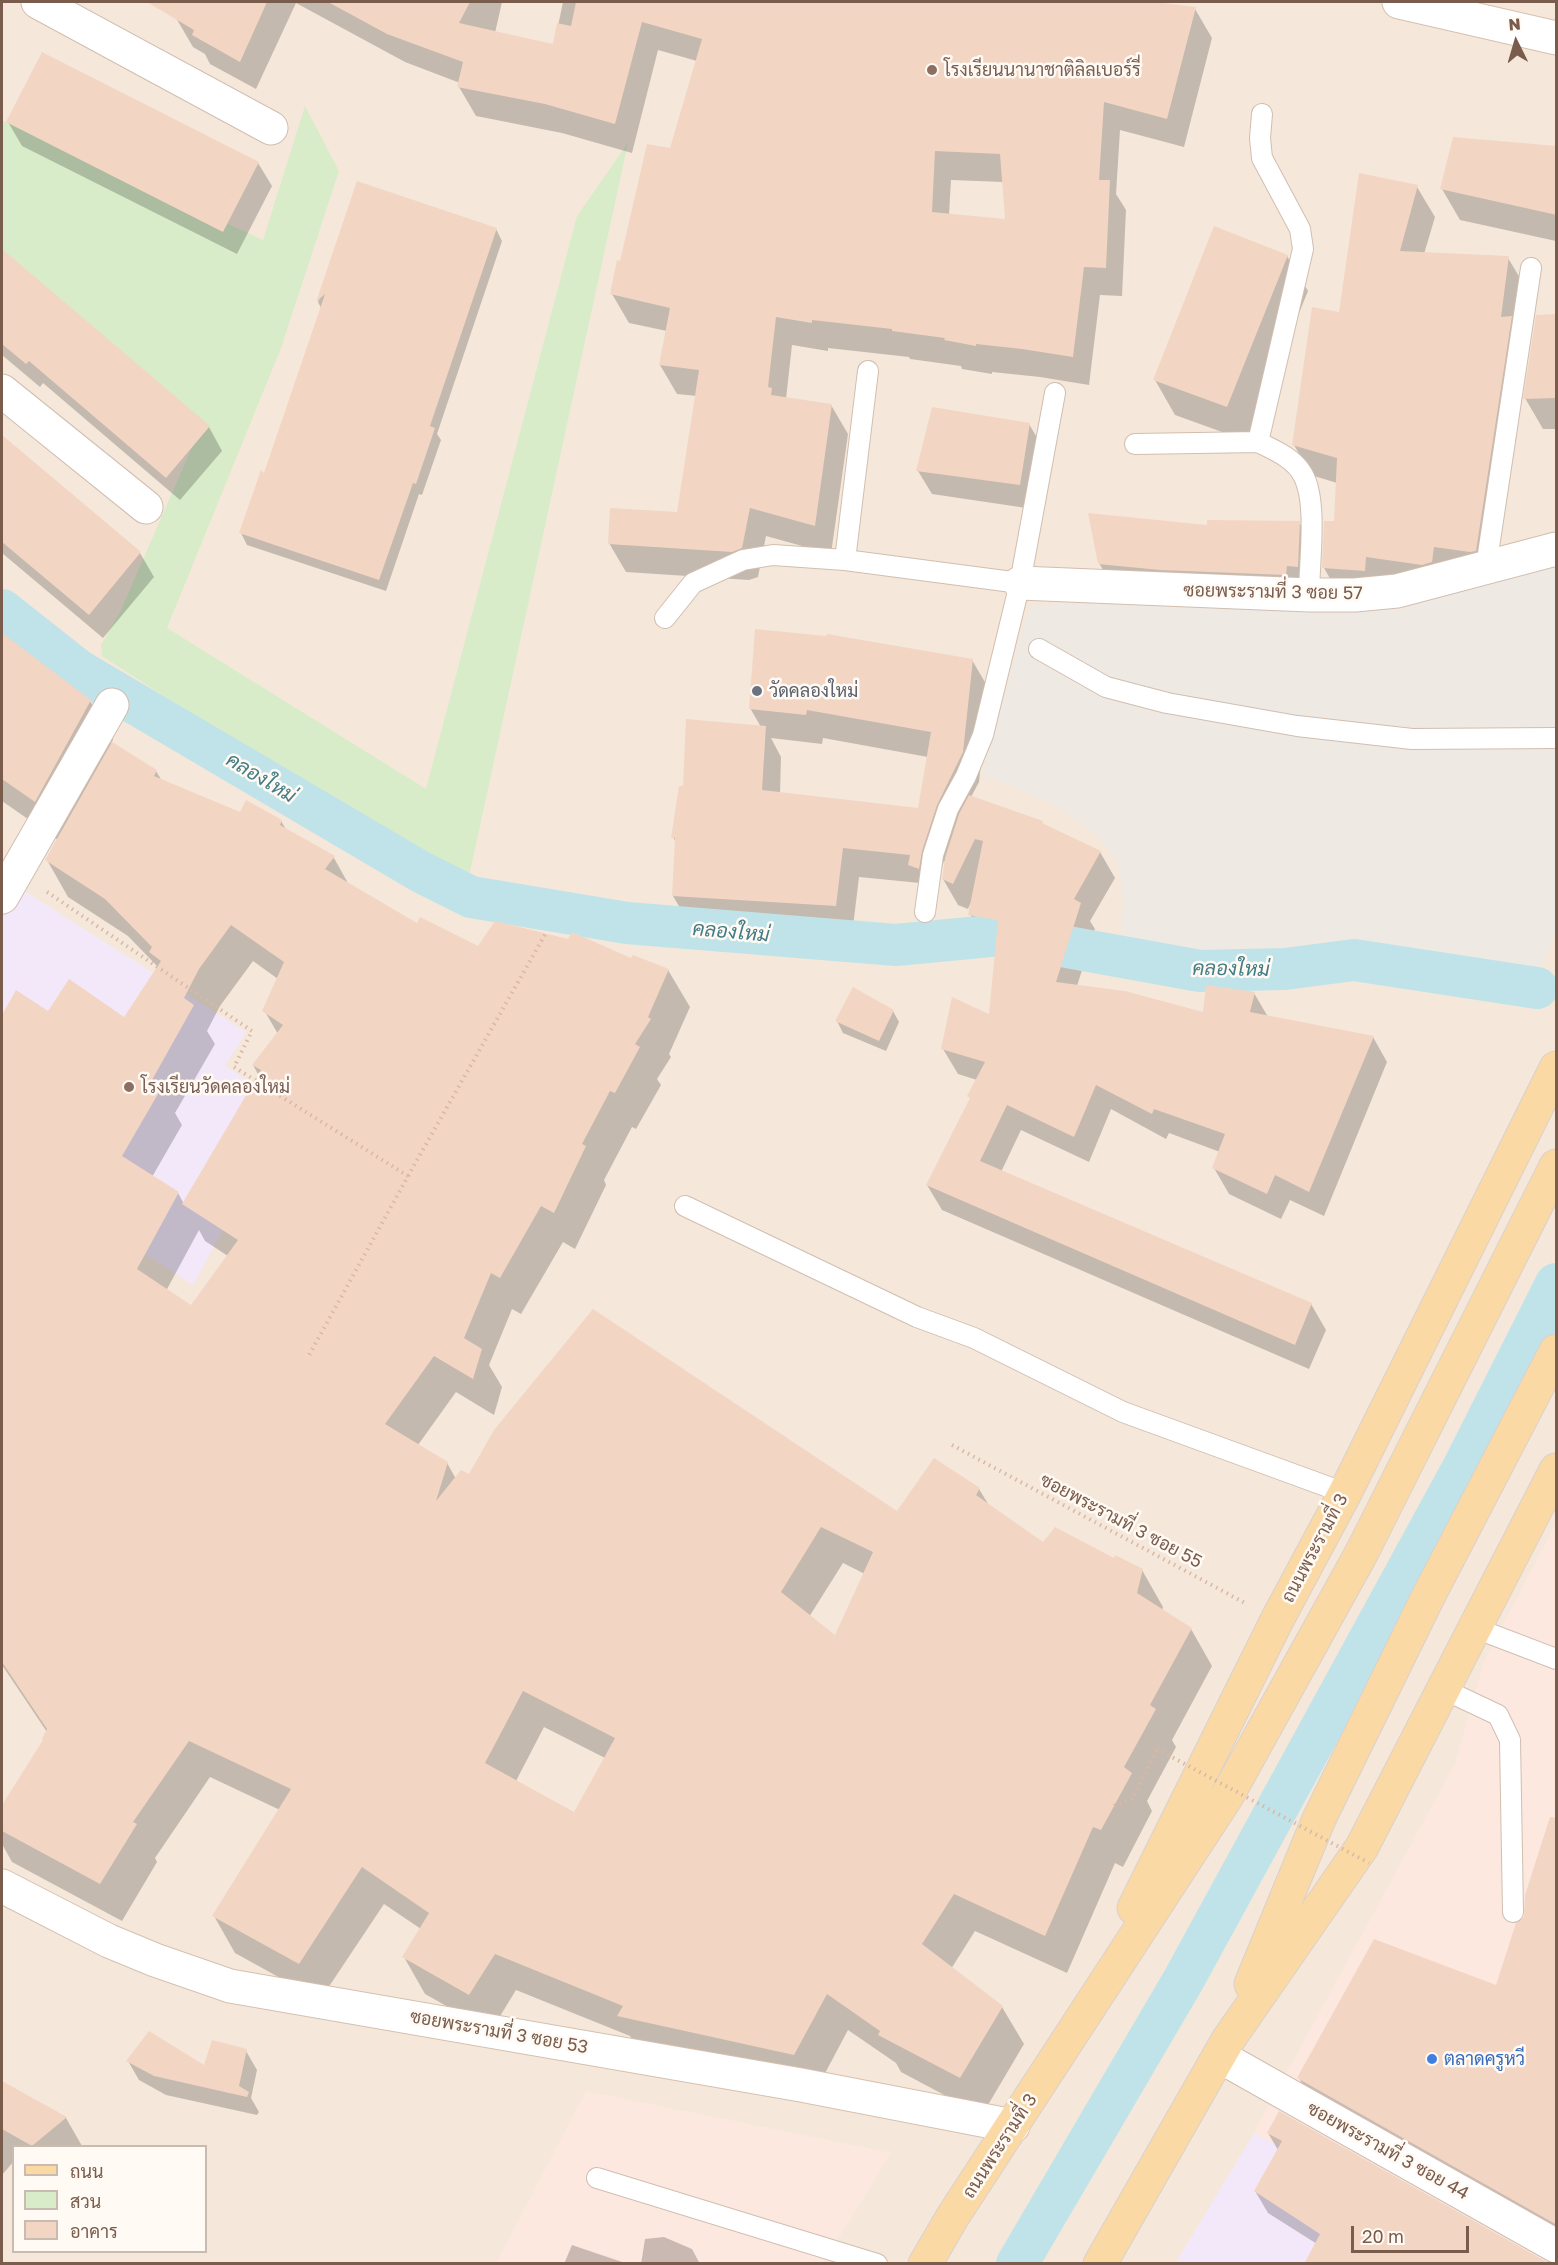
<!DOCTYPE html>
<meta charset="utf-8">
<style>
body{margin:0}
#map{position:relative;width:1558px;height:2265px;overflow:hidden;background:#fdf6ec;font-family:"Golos Text",Sarabun,sans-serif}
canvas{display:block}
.frame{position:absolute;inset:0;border:3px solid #7a5c4d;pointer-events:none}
.legend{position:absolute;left:12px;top:2145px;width:195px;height:108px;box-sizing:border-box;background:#fffaf3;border:2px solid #cabbb1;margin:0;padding:8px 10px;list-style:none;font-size:18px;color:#7a5c4d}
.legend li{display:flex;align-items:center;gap:12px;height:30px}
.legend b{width:30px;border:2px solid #cabbb1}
.north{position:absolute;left:1486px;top:12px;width:60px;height:60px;-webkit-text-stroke:4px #fffaf3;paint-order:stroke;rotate:355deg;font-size:16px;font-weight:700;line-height:24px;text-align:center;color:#7a5c4d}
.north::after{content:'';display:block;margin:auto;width:21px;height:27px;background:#7a5c4d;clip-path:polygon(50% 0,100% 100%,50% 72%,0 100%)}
.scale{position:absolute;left:1351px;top:2226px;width:118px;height:27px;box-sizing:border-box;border:3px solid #7a5c4d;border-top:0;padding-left:8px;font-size:18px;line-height:21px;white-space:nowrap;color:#7a5c4d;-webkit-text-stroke:4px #fffaf3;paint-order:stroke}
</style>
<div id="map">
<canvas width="1558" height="2265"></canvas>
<div class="frame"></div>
<ul class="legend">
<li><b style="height:8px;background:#fbd9a5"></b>ถนน</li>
<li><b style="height:16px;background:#d8ecc9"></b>สวน</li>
<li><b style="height:16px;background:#f3d5c3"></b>อาคาร</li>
</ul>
<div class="north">N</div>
<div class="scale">20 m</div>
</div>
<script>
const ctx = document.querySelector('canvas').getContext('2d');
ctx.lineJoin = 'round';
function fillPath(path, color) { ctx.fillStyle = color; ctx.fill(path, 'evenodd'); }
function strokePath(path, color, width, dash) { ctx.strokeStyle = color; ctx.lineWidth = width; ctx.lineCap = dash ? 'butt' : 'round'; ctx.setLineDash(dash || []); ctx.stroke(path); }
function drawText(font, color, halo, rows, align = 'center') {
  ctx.font = font + ' "Golos Text",Sarabun,sans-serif'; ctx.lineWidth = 5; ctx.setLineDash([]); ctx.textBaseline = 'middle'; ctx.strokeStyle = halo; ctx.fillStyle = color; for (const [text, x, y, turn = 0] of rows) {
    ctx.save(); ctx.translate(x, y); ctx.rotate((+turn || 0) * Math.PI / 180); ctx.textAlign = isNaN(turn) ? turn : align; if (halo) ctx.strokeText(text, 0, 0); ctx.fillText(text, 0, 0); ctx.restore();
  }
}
fillPath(new Path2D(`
 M 2,2 L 1556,2 L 1556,2263 L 2,2264 ZM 14,2146 L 206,2146 L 206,2252 L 14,2252 Z`), '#f5e8da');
fillPath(new Path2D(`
 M 1556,1523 L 1556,2263 L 1497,2263 L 1254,2133 L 1455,1764 L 1484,1662 Z
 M 586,2091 L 891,2153 L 823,2263 L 496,2264 Z`), '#fde8e0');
fillPath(new Path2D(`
 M 1556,564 L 1556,933 L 1537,975 L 1339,949 L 1282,962 L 1225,964 L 1120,947 L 1123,897 L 1117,860 L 1098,836 L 1050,802 L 982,775 L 1029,606 L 1106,601 L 1375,612 Z`), '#efe9e4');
fillPath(new Path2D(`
 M 18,887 L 246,1032 L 225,1066 L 289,1107 L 193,1285 L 2,1163 L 2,917 Z
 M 1254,2133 L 1497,2263 L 1175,2264 Z`), '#f3e8fa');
fillPath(new Path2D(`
 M 305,106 L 339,171 L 281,348 L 167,628 L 426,789 L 577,216 L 628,143 L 468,881 L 425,865 L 102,656 L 101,645 L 120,612 L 200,429 L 2,273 L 2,120 L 263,240 Z`), '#d8ecc9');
fillPath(new Path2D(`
 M 185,2 L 502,2 L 495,33 L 554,45 L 563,2 L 949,2 L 1163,4 L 1195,9 L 1212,38 L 1184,147 L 1120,130 L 1116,194 L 1126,210 L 1122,296 L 1100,295 L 1089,385 L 1040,377 L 992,372 L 992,374 L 962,369 L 961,366 L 910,359 L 909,357 L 828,348 L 828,351 L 792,345 L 786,399 L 831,405 L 848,434 L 831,554 L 766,536 L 758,577 L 749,580 L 626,572 L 609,543 L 679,514 L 697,396 L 677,394 L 660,365 L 667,331 L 629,323 L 612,294 L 621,262 L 671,150 L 697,61 L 658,50 L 632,153 L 562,133 L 476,116 L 459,87 L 460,83 L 405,62 L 296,3 L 256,89 L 210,64 L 205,54 L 193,47 L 176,18 ZM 951,180 L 1003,182 L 1006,220 L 949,215 Z
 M 8,122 L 258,163 L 272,186 L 237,254 L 22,146 Z
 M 1556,165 L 1556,241 L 1460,220 L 1442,189 Z
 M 357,183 L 496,229 L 502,241 L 437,434 L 441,440 L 422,495 L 419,494 L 386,591 L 247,545 L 241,533 L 264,475 L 321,308 L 318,302 Z
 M 1417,187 L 1435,217 L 1424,254 L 1508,258 L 1526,288 L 1493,581 L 1341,598 L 1324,568 L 1325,522 L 1335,522 L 1337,483 L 1311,475 L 1294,445 L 1340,314 Z
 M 2,252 L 209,427 L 222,451 L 180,500 L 43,383 L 40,387 L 2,355 Z
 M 1287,256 L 1308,291 L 1247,441 L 1175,415 L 1155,380 Z
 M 1556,316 L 1556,429 L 1543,429 L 1525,398 Z
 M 1029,424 L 1043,448 L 1033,509 L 932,494 L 918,471 Z
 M 2,436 L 140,553 L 154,577 L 103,638 L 2,553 Z
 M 1299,522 L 1312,546 L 1311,590 L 1113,587 L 1099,563 L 1208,527 Z
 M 2,625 L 24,644 L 31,657 L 90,701 L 113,740 L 111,743 L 156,771 L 162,781 L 240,814 L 281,821 L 287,831 L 334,858 L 349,885 L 418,925 L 478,948 L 632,960 L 668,970 L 690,1007 L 669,1054 L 671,1057 L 657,1079 L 661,1085 L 636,1129 L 632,1127 L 604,1180 L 606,1185 L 575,1249 L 563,1242 L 521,1314 L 512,1309 L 489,1365 L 502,1387 L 494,1415 L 456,1392 L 418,1445 L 447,1463 L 456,1479 L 469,1476 L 897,1513 L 979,1489 L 990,1507 L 1044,1544 L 1115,1560 L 1142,1570 L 1163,1607 L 1162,1611 L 1191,1629 L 1212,1666 L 1172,1740 L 1176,1747 L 1147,1801 L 1152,1811 L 1123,1867 L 1115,1863 L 1067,1973 L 975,1931 L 951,1969 L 1002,2007 L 1024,2044 L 982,2115 L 901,2072 L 896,2063 L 848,2030 L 815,2092 L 640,2053 L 630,2036 L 516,1990 L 491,2031 L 425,1994 L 404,1957 L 421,1929 L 384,1904 L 320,2000 L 235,1953 L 214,1916 L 280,1810 L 210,1777 L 155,1858 L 157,1862 L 122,1921 L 12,1862 L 2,1844 L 2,1808 L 45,1741 L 47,1732 L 2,1665 L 2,1514 L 11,1495 L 2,1489 L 2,1018 L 16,992 L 48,1013 L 124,1019 L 158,967 L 128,936 L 68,897 L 47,860 L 58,840 L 2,801 ZM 253,961 L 278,979 L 264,1010 L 278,1034 L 253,1065 L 259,1076 L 184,1204 L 178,1193 L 152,1177 L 182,1125 L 175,1113 L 215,1044 L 207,1031 L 220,1006 ZM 199,1230 L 205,1241 L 228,1256 L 192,1307 L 166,1291 ZM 843,1563 L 865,1574 L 835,1637 L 809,1617 ZM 544,1727 L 605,1758 L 575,1814 L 516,1781 Z
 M 972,660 L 989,689 L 979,782 L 971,797 L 1042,822 L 1043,825 L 1100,852 L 1115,878 L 1090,921 L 1095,929 L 1077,986 L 1205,1014 L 1254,993 L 1268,1017 L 1373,1037 L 1387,1062 L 1324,1216 L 1290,1200 L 1281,1219 L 1229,1194 L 1214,1168 L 1220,1152 L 1169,1133 L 1166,1139 L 1111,1109 L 1089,1162 L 1021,1130 L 1001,1172 L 1311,1304 L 1326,1330 L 1309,1369 L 942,1210 L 927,1185 L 971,1100 L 969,1096 L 977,1080 L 958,1074 L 943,1049 L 991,1016 L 997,942 L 984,940 L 970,914 L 971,902 L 968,909 L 958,905 L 943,879 L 946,862 L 944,861 L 938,881 L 920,883 L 859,877 L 852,935 L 690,925 L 673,896 L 677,844 L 673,837 L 684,788 L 761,727 L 750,708 ZM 771,738 L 822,744 L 823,738 L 928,757 L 919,810 L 780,794 L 781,757 Z
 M 893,1011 L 899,1022 L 886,1051 L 843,1033 L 837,1021 Z
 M 1556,1835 L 1556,2238 L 1311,2100 L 1299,2078 L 1497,1987 Z
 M 246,2051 L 257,2070 L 251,2098 L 259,2112 L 257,2115 L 166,2095 L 139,2080 L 128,2061 L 205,2067 Z
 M 2,2083 L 66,2118 L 82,2146 L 14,2146 L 14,2161 L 2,2175 Z
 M 1268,2133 L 1546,2264 L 1317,2244 L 1268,2213 L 1255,2191 L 1278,2150 Z
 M 664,2237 L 692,2249 L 700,2264 L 641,2264 L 645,2239 Z
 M 572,2245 L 628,2264 L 564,2264 Z`), '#0003');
strokePath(new Path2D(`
 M 2,610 L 78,670 L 421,872 L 471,897 L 627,923 L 896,945 L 1001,935 L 1200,971 L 1285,969 L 1354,960 L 1537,988
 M 1017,2264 L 1184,1979 L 1463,1468 L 1556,1284`), '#bfe3e8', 42);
fillPath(new Path2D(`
 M 147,2 L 267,2 L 240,62 L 192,35 L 194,30 Z
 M 328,2 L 470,2 L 459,23 L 553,44 L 557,23 L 571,26 L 576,2 L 1071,2 L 1163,3 L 1196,7 L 1167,119 L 1104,102 L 1099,180 L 1110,180 L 1106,268 L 1084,267 L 1073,357 L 1022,349 L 976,344 L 976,346 L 944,340 L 945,338 L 892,331 L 892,329 L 812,320 L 812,323 L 776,317 L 768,387 L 772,388 L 771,395 L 832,404 L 815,526 L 750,508 L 742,548 L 732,552 L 608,544 L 610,508 L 677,512 L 699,370 L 659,365 L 670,308 L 610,294 L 617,260 L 620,261 L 647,144 L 670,148 L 702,39 L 642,22 L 615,124 L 545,104 L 457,87 L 463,62 L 387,34 ZM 935,151 L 1000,154 L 1005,219 L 932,212 Z
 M 42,52 L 259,162 L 223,232 L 6,122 Z
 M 1453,137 L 1557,146 L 1557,215 L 1440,189 Z
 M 1359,173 L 1418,185 L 1400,251 L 1509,256 L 1501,317 L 1512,316 L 1476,551 L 1470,552 L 1434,547 L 1432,562 L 1422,565 L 1366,557 L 1365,571 L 1322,568 L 1324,521 L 1334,521 L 1337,458 L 1292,445 L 1312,307 L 1339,312 Z
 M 357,181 L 497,228 L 430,426 L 435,428 L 416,484 L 413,483 L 379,580 L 239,533 L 261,470 L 264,473 L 325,294 L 316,302 Z
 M 1214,226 L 1288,255 L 1227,407 L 1153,380 Z
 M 2,249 L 210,426 L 166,478 L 29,361 L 26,364 L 2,344 Z
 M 1557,314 L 1557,398 L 1523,399 L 1536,315 Z
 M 932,407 L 1030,423 L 1020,485 L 916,471 Z
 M 2,435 L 141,552 L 89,615 L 2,542 Z
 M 1088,513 L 1207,525 L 1207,520 L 1300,521 L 1298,567 L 1287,566 L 1286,575 L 1160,570 L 1098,564 Z
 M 755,629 L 826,636 L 827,634 L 973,659 L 963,752 L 937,805 L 922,851 L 919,869 L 908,865 L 910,855 L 843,848 L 836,906 L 672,896 L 675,838 L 671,838 L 679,786 L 683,786 L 686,719 L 766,726 L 762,790 L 918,808 L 931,732 L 807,710 L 806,715 L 749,709 Z
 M 2,633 L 91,700 L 35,802 L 2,779 Z
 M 112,742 L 157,770 L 154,776 L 240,812 L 246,800 L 282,820 L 280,825 L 335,856 L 325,869 L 417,923 L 420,917 L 478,946 L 495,921 L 568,939 L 572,932 L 631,958 L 633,955 L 669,969 L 648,1017 L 651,1019 L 635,1044 L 640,1047 L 615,1093 L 610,1091 L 582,1144 L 586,1146 L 554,1213 L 541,1206 L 500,1278 L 491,1273 L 464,1338 L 482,1349 L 473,1379 L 434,1356 L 385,1424 L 448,1462 L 436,1501 L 461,1470 L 469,1474 L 494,1430 L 593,1309 L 897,1511 L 934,1458 L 980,1488 L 976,1495 L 1043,1542 L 1055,1527 L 1114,1558 L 1115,1555 L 1143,1569 L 1137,1593 L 1192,1628 L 1150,1705 L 1156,1709 L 1124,1767 L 1132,1773 L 1101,1830 L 1093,1827 L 1045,1936 L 954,1894 L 922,1944 L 1003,2006 L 960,2078 L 878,2035 L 880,2031 L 827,1994 L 794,2055 L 617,2016 L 623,2006 L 495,1954 L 469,1995 L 402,1957 L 429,1913 L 362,1867 L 299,1964 L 212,1916 L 291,1789 L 189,1741 L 133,1822 L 137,1824 L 100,1884 L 2,1831 L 2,1805 L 43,1740 L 42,1739 L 47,1729 L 2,1662 L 2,1015 L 16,990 L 48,1011 L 69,979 L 124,1017 L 161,961 L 149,952 L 152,947 L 105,899 L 45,860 ZM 231,925 L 284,962 L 262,1011 L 283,1025 L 252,1065 L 261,1070 L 182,1204 L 238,1240 L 191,1305 L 137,1269 L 179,1192 L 122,1156 L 162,1087 L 152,1080 L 194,1005 L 184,998 L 199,969 ZM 821,1527 L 873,1552 L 835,1635 L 781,1592 ZM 523,1691 L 615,1738 L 574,1812 L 485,1763 Z
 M 969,795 L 1043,821 L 1042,823 L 1101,851 L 1074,899 L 1081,903 L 1056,982 L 1125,991 L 1203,1012 L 1206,985 L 1255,992 L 1250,1012 L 1374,1036 L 1309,1192 L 1275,1175 L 1267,1194 L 1212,1168 L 1225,1134 L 1154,1109 L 1152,1114 L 1096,1085 L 1074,1137 L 1007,1105 L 980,1161 L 1312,1303 L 1295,1345 L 926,1185 L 970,1098 L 967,1096 L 985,1062 L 941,1049 L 952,997 L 989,1014 L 998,920 L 968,915 L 983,841 L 975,839 L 953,884 L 942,879 L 945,858 L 959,814 Z
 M 853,987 L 894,1010 L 879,1041 L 835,1021 Z
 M 1550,1817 L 1557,1818 L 1557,2225 L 1297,2078 L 1374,1939 L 1496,1985 L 1516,1923 L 1524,1917 L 1525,1895 Z
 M 149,2031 L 204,2065 L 212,2040 L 247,2049 L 239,2086 L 249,2092 L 247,2097 L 154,2076 L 126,2061 Z
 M 2,2081 L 67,2117 L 32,2146 L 2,2129 Z
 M 1279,2111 L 1547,2262 L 1551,2264 L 1304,2264 L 1320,2234 L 1254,2191 L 1282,2141 L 1267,2133 Z`), '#f3d5c3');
const lane = new Path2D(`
 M 1262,114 L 1260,138 L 1262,158 L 1300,229 L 1303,249 L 1258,442 C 1274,450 1294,458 1303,475 C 1318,502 1309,563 1309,595
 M 1135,444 L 1258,442
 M 845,560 L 868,371
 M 1486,567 L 1531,268
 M 665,618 L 693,583 L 743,560 L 773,555 L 845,560 L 1020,583
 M 1039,649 L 1106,687 L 1167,703 L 1297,726 L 1412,739 L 1556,738
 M 925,912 L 933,855 L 948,809 L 966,776 L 983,735 L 1020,583 L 1055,393
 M 685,1206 L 917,1317 L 974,1338 L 1123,1412 L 1345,1493
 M 1475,1628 L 1556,1659
 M 1443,1689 L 1498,1715 L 1510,1740 L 1513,1912
 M 597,2178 L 877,2264`);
const street = new Path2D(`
 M 38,2 L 271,128
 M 2,391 L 146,507
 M 1020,583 L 1309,595 L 1355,595 L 1397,591 L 1556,549
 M 2,897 L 112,705
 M 1219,2056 L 1556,2246`);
const secondary = new Path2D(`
 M 1399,2 L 1556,38
 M 2,1886 L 109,1941 L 155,1960 L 230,1986 L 801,2085 L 1013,2126`);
const primary = new Path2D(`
 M 1134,1908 L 1277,1620 L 1345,1493 L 1556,1068
 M 1251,1984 L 1319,1819 L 1428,1597 L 1556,1351
 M 925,2264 L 953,2216 L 1227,1796 L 1361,1554 L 1556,1166
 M 1100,2264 L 1228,2040 L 1362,1847 L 1556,1470`);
strokePath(lane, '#d1beb0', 22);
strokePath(street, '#d1beb0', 35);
strokePath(secondary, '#d6c0b0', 35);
strokePath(primary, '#dad1cd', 35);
strokePath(new Path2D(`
 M 47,892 L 252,1031 L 234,1067 L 408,1176 L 308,1357
 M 408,1176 L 547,931
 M 952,1445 L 1245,1603
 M 1114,1806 L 1132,1799 L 1157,1749`), '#d9b8a5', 4, [1.5, 4.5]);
strokePath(lane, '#fff', 20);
strokePath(street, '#fff', 33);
strokePath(secondary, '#fff', 33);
strokePath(primary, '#fbd9a5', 33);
strokePath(new Path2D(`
 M 1157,1749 L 1369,1863`), '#d9b8a5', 4, [1.5, 4.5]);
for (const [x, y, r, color] of [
 [932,70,6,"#8d6e63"],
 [757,691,6,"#6b7280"],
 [129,1087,6,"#8d6e63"],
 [1432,2059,6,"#3f7fe0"]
]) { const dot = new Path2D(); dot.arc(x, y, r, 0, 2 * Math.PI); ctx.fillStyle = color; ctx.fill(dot); strokePath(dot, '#fffaf3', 2); }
drawText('18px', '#785e54', '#fffaf3', [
 ["โรงเรียนนานาชาติลิลเบอร์รี่",944,70],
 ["โรงเรียนวัดคลองใหม่",141,1087]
], 'left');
drawText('18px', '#7a5c4d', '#fffaf3', [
 ["ซอยพระรามที่ 3 ซอย 57",1273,592,1],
 ["ซอยพระรามที่ 3 ซอย 55",1121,1521,28],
 ["ถนนพระรามที่ 3",1315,1548,-62],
 ["ซอยพระรามที่ 3 ซอย 53",499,2032,10],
 ["ถนนพระรามที่ 3",1000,2146,-57],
 ["ซอยพระรามที่ 3 ซอย 44",1388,2151,29]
]);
drawText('18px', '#5b616d', '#fffaf3', [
 ["วัดคลองใหม่",769,691]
], 'left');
drawText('18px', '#366cbe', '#fffaf3', [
 ["ตลาดครูหวี",1444,2059]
], 'left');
drawText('italic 20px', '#437c86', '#fffaf3', [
 ["คลองใหม่",261,778,31],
 ["คลองใหม่",731,932,5],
 ["คลองใหม่",1231,969,1]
]);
</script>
